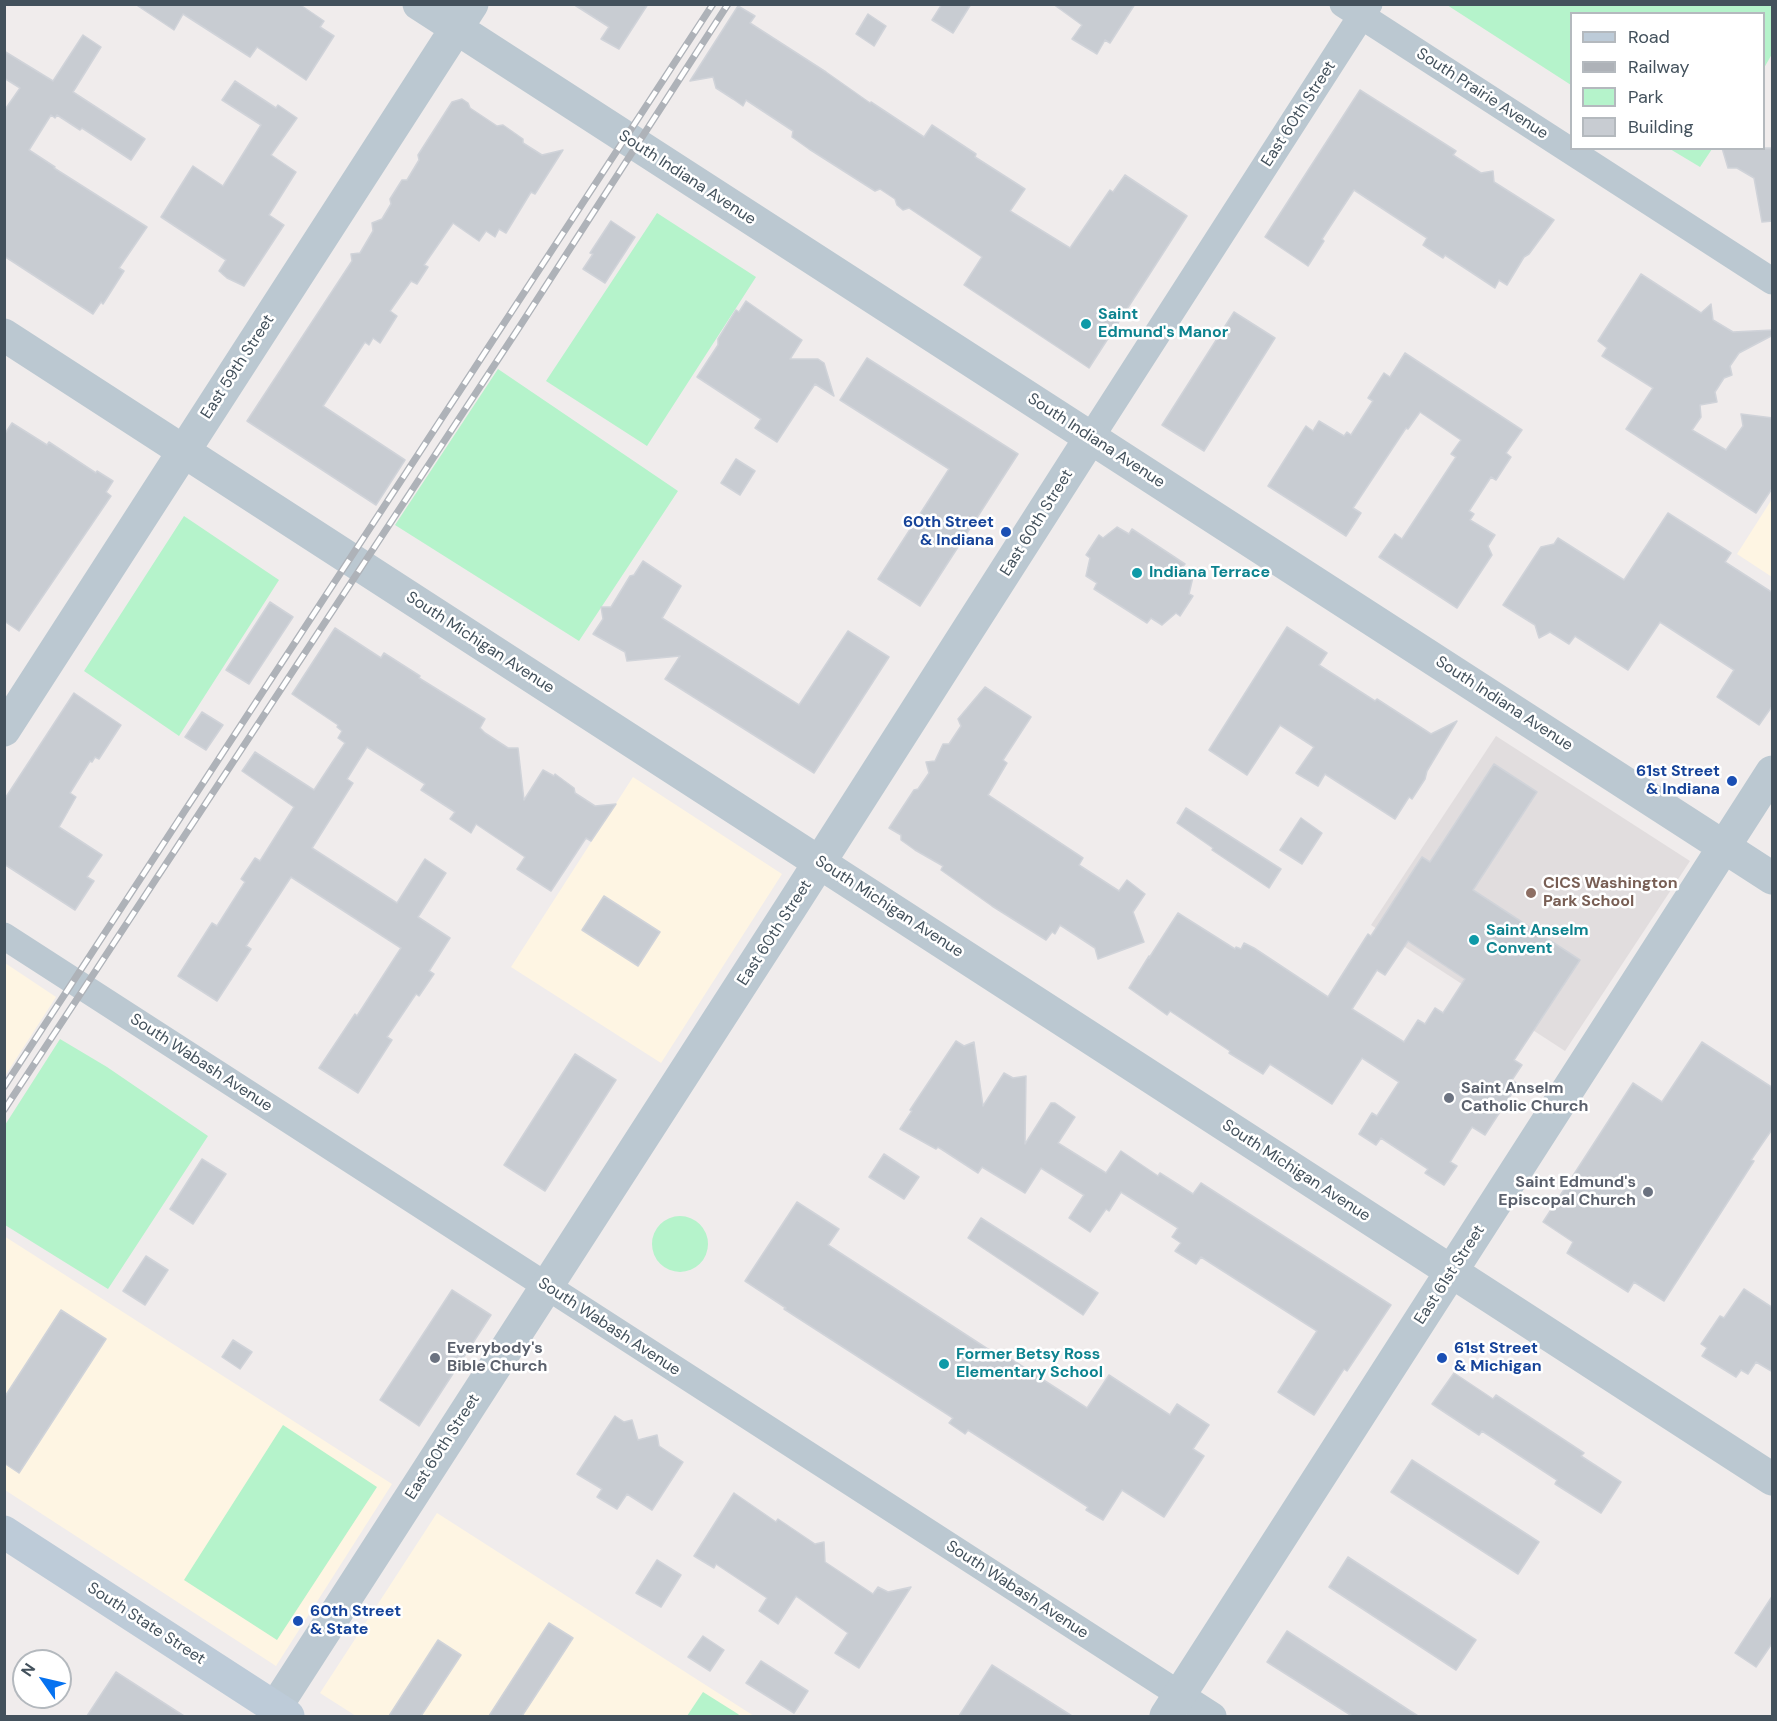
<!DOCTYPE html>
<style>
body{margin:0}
#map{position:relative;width:1777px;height:1721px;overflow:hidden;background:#f0ecec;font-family:"DM Sans",sans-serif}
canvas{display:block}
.frame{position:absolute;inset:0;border:6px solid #43515c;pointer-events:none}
.legend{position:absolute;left:1570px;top:12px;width:195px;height:138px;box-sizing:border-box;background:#fff;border:2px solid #b4b9be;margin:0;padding:8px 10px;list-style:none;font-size:18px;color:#43515c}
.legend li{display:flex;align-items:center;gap:12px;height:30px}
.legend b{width:30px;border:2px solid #b4b9be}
.north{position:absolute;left:12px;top:1649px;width:60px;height:60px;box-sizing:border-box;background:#fff;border:2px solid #b4b9be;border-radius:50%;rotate:304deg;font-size:16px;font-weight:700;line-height:24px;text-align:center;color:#43515c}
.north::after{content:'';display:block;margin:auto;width:21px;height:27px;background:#0672f0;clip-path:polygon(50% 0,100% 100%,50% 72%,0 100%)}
</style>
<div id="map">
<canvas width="1777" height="1721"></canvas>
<div class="frame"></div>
<ul class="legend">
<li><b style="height:8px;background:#bdcbd8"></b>Road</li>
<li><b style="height:8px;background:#aeb2b8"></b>Railway</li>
<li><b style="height:16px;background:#b5f3cb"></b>Park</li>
<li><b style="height:16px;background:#c8ccd2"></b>Building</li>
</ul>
<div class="north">N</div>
</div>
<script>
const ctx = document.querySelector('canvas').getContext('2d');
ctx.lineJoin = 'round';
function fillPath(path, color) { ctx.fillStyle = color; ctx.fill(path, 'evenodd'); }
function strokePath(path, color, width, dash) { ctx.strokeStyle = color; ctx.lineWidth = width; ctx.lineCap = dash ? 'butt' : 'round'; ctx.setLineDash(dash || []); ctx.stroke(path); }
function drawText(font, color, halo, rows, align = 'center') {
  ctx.font = font + ' "DM Sans",sans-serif'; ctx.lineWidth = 5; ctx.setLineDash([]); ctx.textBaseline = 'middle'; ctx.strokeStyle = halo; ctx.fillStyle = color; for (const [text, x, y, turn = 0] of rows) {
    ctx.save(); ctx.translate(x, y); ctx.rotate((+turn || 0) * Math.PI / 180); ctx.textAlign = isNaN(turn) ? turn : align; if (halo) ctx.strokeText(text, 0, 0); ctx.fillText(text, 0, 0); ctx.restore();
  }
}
fillPath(new Path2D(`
 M 1772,499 L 1772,577 L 1737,554 Z
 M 633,777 L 782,874 L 661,1063 L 511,967 Z
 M 5,963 L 56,997 L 5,1076 Z
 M 4,1236 L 392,1484 L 276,1666 L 5,1490 Z
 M 437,1513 L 754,1716 L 356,1716 L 320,1693 Z`), '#fef5e3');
fillPath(new Path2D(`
 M 1496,736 L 1690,861 L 1565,1051 L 1371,925 Z`), '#e1ddde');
fillPath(new Path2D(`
 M 1447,5 L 1772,5 L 1772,54 L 1764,68 L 1764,14 L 1572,14 L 1571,85 Z
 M 1670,149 L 1712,149 L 1700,167 Z
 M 657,213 L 756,277 L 647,446 L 546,381 Z
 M 498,369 L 678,491 L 579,641 L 395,525 Z
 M 184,516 L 279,580 L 179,736 L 84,671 Z
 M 60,1039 L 107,1067 L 208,1136 L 108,1289 L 5,1225 L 5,1125 Z
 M652 1244a28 28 0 1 1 56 0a28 28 0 1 1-56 0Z
 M 283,1425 L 377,1487 L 277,1640 L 184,1580 Z
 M 703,1692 L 738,1714 L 740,1716 L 687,1716 Z`), '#b5f3cb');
const building = new Path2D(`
 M 135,4 L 299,4 L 324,21 L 320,27 L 334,36 L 306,80 L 257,47 L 250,57 L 183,14 L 174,30 Z
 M 573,4 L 648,4 L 619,49 L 601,39 L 609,27 Z
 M 942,4 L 971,4 L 953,33 L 932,20 Z
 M 1053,4 L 1135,4 L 1110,43 L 1105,40 L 1097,54 L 1072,39 L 1082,25 Z
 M 738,6 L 755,16 L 750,23 L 826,72 L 870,103 L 871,102 L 924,137 L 932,125 L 976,154 L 975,157 L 1025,189 L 1010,211 L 1070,248 L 1110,190 L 1113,192 L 1125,175 L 1187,216 L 1089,368 L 964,285 L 982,257 L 909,208 L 903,210 L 897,205 L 895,199 L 880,189 L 875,191 L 809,149 L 792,137 L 793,131 L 746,100 L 743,106 L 733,99 L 716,88 L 713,77 L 690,81 Z
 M 868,14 L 886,26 L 874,46 L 856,34 Z
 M 83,35 L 101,47 L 73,92 L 145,139 L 131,160 L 82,128 L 80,130 L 57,115 L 55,118 L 51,115 L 29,150 L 55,167 L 54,168 L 147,227 L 119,268 L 124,271 L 103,304 L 101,302 L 93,314 L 4,256 L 4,111 L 20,88 L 4,78 L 4,51 L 53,81 Z
 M 235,81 L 276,108 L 278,105 L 297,118 L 271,155 L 296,172 L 269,215 L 284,225 L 244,286 L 227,278 L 219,271 L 226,260 L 161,217 L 193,166 L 223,186 L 261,125 L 222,100 Z
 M 1360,90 L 1456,151 L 1453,155 L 1481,173 L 1493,171 L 1494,182 L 1554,220 L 1529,254 L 1524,257 L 1507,285 L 1499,280 L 1495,288 L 1445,255 L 1443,258 L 1423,245 L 1427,238 L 1354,190 L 1322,239 L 1324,241 L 1308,266 L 1265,237 Z
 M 462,99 L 468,103 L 470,108 L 497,126 L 503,125 L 523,139 L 523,143 L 542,155 L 563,150 L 535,194 L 531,192 L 506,233 L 499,229 L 495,237 L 486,231 L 479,241 L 453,223 L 424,265 L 428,267 L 417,284 L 411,281 L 390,311 L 397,316 L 380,343 L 373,338 L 369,345 L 365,342 L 323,406 L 405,460 L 376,505 L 247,421 L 352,261 L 351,254 L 360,253 L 373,231 L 372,223 L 382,219 L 391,204 L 390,199 L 402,180 L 407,180 L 419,160 L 418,155 L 452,102 Z
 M 1722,148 L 1773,148 L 1773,221 L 1762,222 L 1754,178 L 1737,168 L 1728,168 Z
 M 611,221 L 635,237 L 605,283 L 583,269 L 593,254 L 590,253 Z
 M 1641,274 L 1701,313 L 1711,304 L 1713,320 L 1733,332 L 1773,330 L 1773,335 L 1739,353 L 1730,366 L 1732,375 L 1724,378 L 1715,392 L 1717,402 L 1700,405 L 1701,417 L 1692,430 L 1726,450 L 1743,426 L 1741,414 L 1773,418 L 1773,487 L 1756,513 L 1626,429 L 1653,388 L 1602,356 L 1607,348 L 1598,341 Z
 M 746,301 L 802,340 L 790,359 L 818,359 L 824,363 L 834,396 L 815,384 L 777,442 L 755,428 L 761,419 L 697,377 L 718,345 L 718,339 L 736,310 L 739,312 Z
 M 1234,312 L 1275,338 L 1204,451 L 1162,425 Z
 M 1405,353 L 1522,430 L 1506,453 L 1511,457 L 1496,480 L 1491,477 L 1469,511 L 1474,514 L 1470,520 L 1495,535 L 1488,546 L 1492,555 L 1457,608 L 1379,557 L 1395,534 L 1402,539 L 1456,457 L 1451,454 L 1461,440 L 1420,412 L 1408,429 L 1406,428 L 1353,508 L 1361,513 L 1346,536 L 1268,486 L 1306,426 L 1313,431 L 1319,421 L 1344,436 L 1347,432 L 1351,435 L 1373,401 L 1368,398 L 1384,373 L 1390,377 Z
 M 867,358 L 1018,454 L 920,606 L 878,579 L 949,469 L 840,400 Z
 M 12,423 L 47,445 L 49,442 L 96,473 L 97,471 L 113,481 L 106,492 L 111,496 L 19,631 L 4,621 L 4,435 Z
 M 736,459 L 755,471 L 740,495 L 721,483 Z
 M 1668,513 L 1731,553 L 1725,562 L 1773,593 L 1773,705 L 1759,725 L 1717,697 L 1734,670 L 1660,622 L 1628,670 L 1575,636 L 1569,644 L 1550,632 L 1539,638 L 1535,625 L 1503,605 L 1541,547 L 1554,544 L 1558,538 L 1624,580 Z
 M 1117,527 L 1129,534 L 1132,529 L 1185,564 L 1181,569 L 1193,577 L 1189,594 L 1193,596 L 1180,616 L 1176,613 L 1162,625 L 1151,618 L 1147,623 L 1094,589 L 1097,583 L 1086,576 L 1090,558 L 1086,555 L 1099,535 L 1103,538 Z
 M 643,561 L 681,586 L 662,618 L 799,705 L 848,631 L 889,657 L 814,773 L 665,679 L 680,656 L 627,661 L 625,652 L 593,634 L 603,619 L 601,607 L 611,607 L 630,576 L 634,575 Z
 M 270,602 L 293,617 L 249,684 L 226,670 Z
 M 1287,627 L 1327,653 L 1319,665 L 1375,701 L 1377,699 L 1431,734 L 1457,721 L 1427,771 L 1425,779 L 1412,799 L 1409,797 L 1395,819 L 1325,774 L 1318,786 L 1296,773 L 1314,747 L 1280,725 L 1247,775 L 1209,750 Z
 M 335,628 L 381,658 L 384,653 L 420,676 L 419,678 L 485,719 L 480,728 L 485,733 L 508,748 L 518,748 L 524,800 L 543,770 L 554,776 L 555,774 L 574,788 L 575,793 L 595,806 L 616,804 L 591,841 L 586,838 L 551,891 L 517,869 L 525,857 L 476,824 L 471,833 L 450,819 L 455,812 L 421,790 L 425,784 L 367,747 L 347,779 L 353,783 L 312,848 L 397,903 L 425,859 L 446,873 L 418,917 L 450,938 L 429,971 L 434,974 L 419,996 L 416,994 L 387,1037 L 392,1040 L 358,1093 L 319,1068 L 355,1014 L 357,1016 L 401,948 L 291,877 L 246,946 L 251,949 L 217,1001 L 178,976 L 212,923 L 217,926 L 245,882 L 241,879 L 255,858 L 260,861 L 294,807 L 242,771 L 255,752 L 314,790 L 345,743 L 338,738 L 342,731 L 337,727 L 338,725 L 292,694 Z
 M 985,687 L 1031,717 L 1003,760 L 1007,763 L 988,795 L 1083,858 L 1079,865 L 1119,891 L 1127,880 L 1145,894 L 1133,912 L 1144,942 L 1098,959 L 1095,948 L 1060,925 L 1055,934 L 1052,932 L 1046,940 L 992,906 L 941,870 L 943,866 L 915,850 L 901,840 L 901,835 L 889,828 L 914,790 L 918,789 L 929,773 L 926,762 L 935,761 L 943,744 L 949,744 L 961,726 L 958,719 Z
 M 74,693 L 121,725 L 99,759 L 95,757 L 92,762 L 90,761 L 70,793 L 76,797 L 59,827 L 102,855 L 87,877 L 94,881 L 75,910 L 4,864 L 4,800 Z
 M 202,712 L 223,725 L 206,750 L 185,737 Z
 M 1494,764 L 1537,792 L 1473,890 L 1580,960 L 1514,1060 L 1522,1065 L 1512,1080 L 1518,1084 L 1485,1135 L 1472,1127 L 1450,1162 L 1457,1166 L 1444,1185 L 1425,1173 L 1428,1169 L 1381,1138 L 1376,1145 L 1359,1134 L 1372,1113 L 1377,1116 L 1399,1082 L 1362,1058 L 1332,1104 L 1270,1064 L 1263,1074 L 1229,1053 L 1230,1051 L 1170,1011 L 1167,1015 L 1129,988 L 1149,956 L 1149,958 L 1178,913 L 1235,949 L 1236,947 L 1241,949 L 1244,943 L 1254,948 L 1328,997 L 1368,934 L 1371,936 L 1422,857 L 1430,862 ZM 1408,941 L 1465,979 L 1443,1013 L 1435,1008 L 1425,1024 L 1418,1020 L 1404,1042 L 1352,1009 L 1377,970 L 1385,975 Z
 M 1186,808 L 1281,869 L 1269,888 L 1212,850 L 1213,848 L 1177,823 Z
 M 1301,818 L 1322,833 L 1302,864 L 1280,850 Z
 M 604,896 L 660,932 L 638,966 L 582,930 Z
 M 956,1041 L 964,1046 L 974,1042 L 983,1106 L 1004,1073 L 1013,1078 L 1026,1076 L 1025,1144 L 1051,1103 L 1055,1103 L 1075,1117 L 1058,1143 L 1106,1173 L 1121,1151 L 1158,1176 L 1160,1173 L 1193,1194 L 1201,1183 L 1391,1305 L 1347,1371 L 1344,1369 L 1314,1415 L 1278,1392 L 1317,1331 L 1201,1257 L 1196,1264 L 1175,1251 L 1181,1243 L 1172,1237 L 1178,1228 L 1121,1192 L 1109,1211 L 1106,1209 L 1090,1232 L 1069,1218 L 1084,1195 L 1041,1168 L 1025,1193 L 982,1167 L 978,1173 L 938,1147 L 936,1149 L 900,1129 L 912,1111 L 910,1110 Z
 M 1702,1042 L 1773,1088 L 1773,1128 L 1751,1160 L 1754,1161 L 1664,1301 L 1634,1282 L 1628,1292 L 1567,1253 L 1573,1242 L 1543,1222 L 1633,1083 L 1662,1102 Z
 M 575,1054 L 616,1080 L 545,1191 L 504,1165 Z
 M 884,1154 L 919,1177 L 904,1199 L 869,1177 Z
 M 202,1159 L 226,1174 L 193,1224 L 170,1209 Z
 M 797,1202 L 839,1229 L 828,1245 L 994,1353 L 997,1350 L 1087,1408 L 1109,1375 L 1170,1415 L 1177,1404 L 1209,1425 L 1193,1449 L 1204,1456 L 1164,1517 L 1122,1490 L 1103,1520 L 1086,1510 L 1088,1507 L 968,1430 L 965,1434 L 949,1423 L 953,1418 L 784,1309 L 786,1308 L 745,1281 Z
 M 981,1218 L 1098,1293 L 1083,1315 L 968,1238 Z
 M 146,1256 L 168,1270 L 145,1305 L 123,1291 Z
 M 1744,1289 L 1773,1308 L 1773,1372 L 1756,1362 L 1748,1374 L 1741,1370 L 1736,1377 L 1702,1356 L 1707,1348 L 1701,1344 L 1720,1316 L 1724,1318 Z
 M 452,1290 L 491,1315 L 419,1426 L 380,1400 Z
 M 61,1310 L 106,1339 L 19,1473 L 4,1463 L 4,1398 Z
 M 233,1340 L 252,1352 L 240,1369 L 222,1357 Z
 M 1454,1373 L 1493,1399 L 1496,1395 L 1584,1453 L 1581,1456 L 1621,1482 L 1601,1513 L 1555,1484 L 1557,1480 L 1482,1431 L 1479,1435 L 1432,1404 Z
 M 615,1416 L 624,1422 L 632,1420 L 638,1440 L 657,1435 L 659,1446 L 683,1462 L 652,1510 L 627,1494 L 617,1509 L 597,1497 L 602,1489 L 577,1474 Z
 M 1412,1460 L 1539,1542 L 1518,1574 L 1391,1492 Z
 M 734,1493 L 776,1522 L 778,1519 L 815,1544 L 824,1542 L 825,1562 L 873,1594 L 878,1587 L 888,1592 L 911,1587 L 859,1668 L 835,1653 L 848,1633 L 796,1596 L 778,1624 L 759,1611 L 767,1598 L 716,1564 L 714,1568 L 694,1556 Z
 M 1348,1557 L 1476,1640 L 1456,1670 L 1329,1587 Z
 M 657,1560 L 681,1575 L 661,1607 L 636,1593 Z
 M 1773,1595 L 1773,1642 L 1756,1667 L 1735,1653 Z
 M 549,1623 L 573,1638 L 522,1716 L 489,1716 Z
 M 1287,1631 L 1418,1716 L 1352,1716 L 1267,1662 Z
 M 703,1636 L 724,1650 L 710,1671 L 688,1657 Z
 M 438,1640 L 461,1655 L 421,1716 L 389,1716 Z
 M 761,1661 L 808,1691 L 794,1713 L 746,1683 Z
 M 992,1665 L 1072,1716 L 959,1716 Z
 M 116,1672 L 184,1716 L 87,1716 Z`);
fillPath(building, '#c8ccd2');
strokePath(building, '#d0d3d9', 1.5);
strokePath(new Path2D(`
 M 1343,4 L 1772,281
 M 1091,437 L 1369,4
 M 4,936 L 1213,1716`), '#bbc8d1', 27);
strokePath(new Path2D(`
 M 419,4 L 1772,878
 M 4,335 L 1772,1479
 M 4,730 L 472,4
 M 275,1708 L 791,907 L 1091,437
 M 1166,1716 L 1772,772`), '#bbc8d1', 33);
strokePath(new Path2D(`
 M 4,1532 L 288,1716`), '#bdcbd8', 33);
const rail = new Path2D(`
 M 4,1087 L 713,4
 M 4,1110 L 520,326 L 728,4`);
strokePath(rail, '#aeb2b8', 7);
strokePath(rail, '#fff', 4.5, [14]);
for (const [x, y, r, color] of [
 [1086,324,6,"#0f9aa8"],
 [1006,532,6,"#1a4fb4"],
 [1137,573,6,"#0f9aa8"],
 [1732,781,6,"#1a4fb4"],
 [1531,893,6,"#8d6e63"],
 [1474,940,6,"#0f9aa8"],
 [1449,1098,6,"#6b7280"],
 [1648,1192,6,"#6b7280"],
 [435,1358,6,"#6b7280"],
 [1442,1358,6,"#1a4fb4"],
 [944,1364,6,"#0f9aa8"],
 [298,1621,6,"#1a4fb4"]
]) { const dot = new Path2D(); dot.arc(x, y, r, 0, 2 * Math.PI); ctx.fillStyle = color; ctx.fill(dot); strokePath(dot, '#fff', 2); }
drawText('16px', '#43515c', '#fff', [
 ["South Prairie Avenue",1482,94,33],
 ["East 60th Street",1299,114,-57],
 ["South Indiana Avenue",687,178,33],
 ["East 59th Street",238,367,-57],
 ["South Indiana Avenue",1096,441,33],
 ["East 60th Street",1037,523,-58],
 ["South Michigan Avenue",480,643,33],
 ["South Indiana Avenue",1504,704,33],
 ["South Michigan Avenue",889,907,33],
 ["East 60th Street",775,933,-57],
 ["South Wabash Avenue",201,1063,33],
 ["South Michigan Avenue",1296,1171,33],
 ["East 61st Street",1450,1275,-57],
 ["South Wabash Avenue",609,1327,33],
 ["East 60th Street",443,1447,-57],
 ["South Wabash Avenue",1017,1590,33],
 ["South State Street",146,1624,33]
]);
drawText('bold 16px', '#0d838f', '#fff', [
 ["Saint",1098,315],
 ["Edmund's Manor",1098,333],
 ["Indiana Terrace",1149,573],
 ["Saint Anselm",1486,931],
 ["Convent",1486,949],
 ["Former Betsy Ross",956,1355],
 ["Elementary School",956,1373]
], 'left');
drawText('bold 16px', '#164399', '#fff', [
 ["60th Street",994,523],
 ["& Indiana",994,541],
 ["61st Street",1720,772],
 ["& Indiana",1720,790],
 ["61st Street",1454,1349,"left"],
 ["& Michigan",1454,1367,"left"],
 ["60th Street",310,1612,"left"],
 ["& State",310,1630,"left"]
], 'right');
drawText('bold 16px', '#785e54', '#fff', [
 ["CICS Washington",1543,884],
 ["Park School",1543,902]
], 'left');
drawText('bold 16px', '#5b616d', '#fff', [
 ["Saint Anselm",1461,1089],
 ["Catholic Church",1461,1107],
 ["Saint Edmund's",1636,1183,"right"],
 ["Episcopal Church",1636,1201,"right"],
 ["Everybody's",447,1349],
 ["Bible Church",447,1367]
], 'left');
</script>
